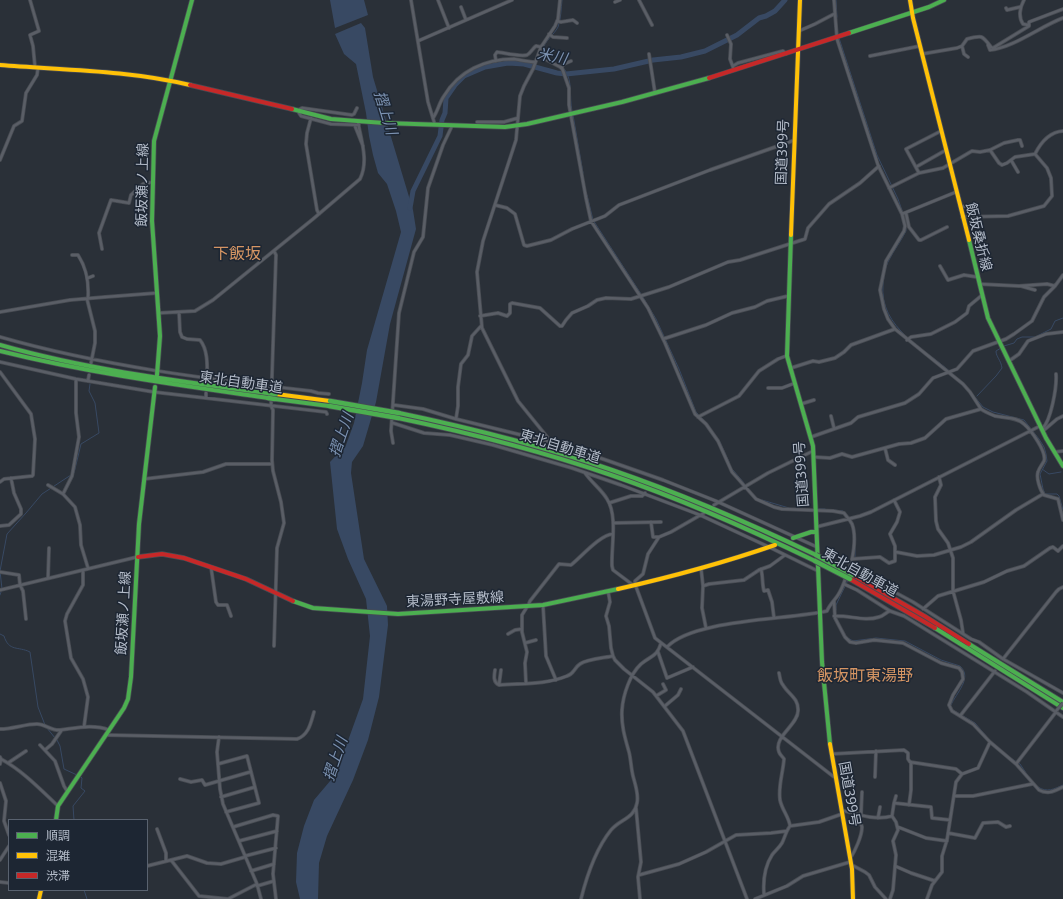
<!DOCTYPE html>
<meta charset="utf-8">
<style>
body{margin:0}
#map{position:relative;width:1063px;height:899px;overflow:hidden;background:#2a3038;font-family:"Noto Sans","Noto Sans JP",sans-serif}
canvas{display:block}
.legend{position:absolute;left:8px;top:819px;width:140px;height:72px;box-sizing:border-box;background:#1d2633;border:1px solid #59626f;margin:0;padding:5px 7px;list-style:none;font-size:12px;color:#b4bcc9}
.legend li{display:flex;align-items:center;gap:8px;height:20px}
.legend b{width:20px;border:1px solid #59626f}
</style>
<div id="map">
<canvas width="1063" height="899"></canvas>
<ul class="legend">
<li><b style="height:5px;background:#4caf50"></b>順調</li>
<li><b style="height:5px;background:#ffc107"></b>混雑</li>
<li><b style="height:5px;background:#c62828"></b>渋滞</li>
</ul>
</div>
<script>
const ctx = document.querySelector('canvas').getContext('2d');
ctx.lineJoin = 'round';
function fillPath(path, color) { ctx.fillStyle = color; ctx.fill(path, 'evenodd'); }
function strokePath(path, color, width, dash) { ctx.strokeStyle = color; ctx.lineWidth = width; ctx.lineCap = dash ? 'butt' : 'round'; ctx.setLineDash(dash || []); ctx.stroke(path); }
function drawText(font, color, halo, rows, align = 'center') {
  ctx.font = font + ' "Noto Sans","Noto Sans JP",sans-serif'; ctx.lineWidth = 3; ctx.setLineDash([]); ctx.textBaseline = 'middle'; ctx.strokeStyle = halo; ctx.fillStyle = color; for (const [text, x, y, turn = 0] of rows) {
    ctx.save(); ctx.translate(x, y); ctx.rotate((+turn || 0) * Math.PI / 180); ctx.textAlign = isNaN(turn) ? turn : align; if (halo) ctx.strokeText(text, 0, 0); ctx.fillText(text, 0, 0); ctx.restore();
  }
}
fillPath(new Path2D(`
 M 330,0 L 364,0 L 368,15 L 335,28 Z
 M 361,23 L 365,28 L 373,77 L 413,210 L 416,229 L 390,324 L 376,402 L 363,446 L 352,462 L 351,473 L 364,559 L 387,606 L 388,625 L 379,697 L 368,740 L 353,780 L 327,836 L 319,863 L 318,899 L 300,899 L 296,882 L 297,853 L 304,826 L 314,800 L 336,774 L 363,699 L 370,636 L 366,599 L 348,559 L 337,529 L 330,462 L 346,445 L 354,423 L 362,383 L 367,350 L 401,232 L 396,211 L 387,184 L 378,173 L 373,155 L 369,136 L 366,113 L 356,64 L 344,54 L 335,34 Z`), '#384963');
strokePath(new Path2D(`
 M 562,0 C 561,9 561,19 558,27 C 554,35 544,41 543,50 C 542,60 560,62 565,70 C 573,82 569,97 572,111
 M 836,0 L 837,17
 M 839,38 L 877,155 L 898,199 L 905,219 L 906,231 C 901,241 894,250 889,260 C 885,267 884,276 883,284 C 879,329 925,348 954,375
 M 573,115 L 583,173
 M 587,195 L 593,220 L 641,294 L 656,319 L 679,369 L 696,412 L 706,422 L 720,442 L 729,462
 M 1004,346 L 1014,343 L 1017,339 L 1022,337 L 1035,337 L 1051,329 L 1055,321 L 1063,318
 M 970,391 L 983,407 L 993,412 L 1024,420 L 1039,439 L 1044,447 L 1046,454 L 1047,461 L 1040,474 L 1043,489 L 1045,494 L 1057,494 L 1059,496 L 1063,510
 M 977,396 L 996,376 L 1002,368 C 1001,360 996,357 996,351 L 1001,348
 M 1042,469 L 1049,474 L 1061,472
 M 733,470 L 744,483
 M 752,493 L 757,498
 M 762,500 L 789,508
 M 817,509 L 825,509
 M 833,510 L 843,511 L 849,517
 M 855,557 L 855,547
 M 0,595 L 2,589 L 0,571 L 7,534 L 26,513 L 42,494 L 74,473 L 81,444 L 99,433 L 95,403 L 89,391 L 90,384
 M 836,610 L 836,605 L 848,580
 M 842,629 L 846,637 L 853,641 L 876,638 L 905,641 L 941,660 L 960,666 C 973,678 956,693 951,705
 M 0,634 L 4,636 C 9,652 18,646 30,652 L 38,707 L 45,725
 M 953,710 L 975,723 L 987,737
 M 47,728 L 55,738
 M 57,740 L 60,746 L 64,769 L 77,775
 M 1009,757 L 1020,764 L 1030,779
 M 1038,787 C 1047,793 1054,789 1063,785
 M 74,820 L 73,806 L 85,791 L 81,788 L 82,778 L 80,776
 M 84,890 L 87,899`), '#384963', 1);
strokePath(new Path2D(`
 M 410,208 L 413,191 L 440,136 L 442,120 L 445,113 L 446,98 L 455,85 L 464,76 L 485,67 L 508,63 L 524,64 L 557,73 L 566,74 L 614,69 L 653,60 L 681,57 L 705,51 L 737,35 L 759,18 L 766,16 L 775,11 L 785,0`), '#384963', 5);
const street = new Path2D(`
 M 30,0 L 39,31 L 30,35 L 33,46 L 35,67
 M 411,0 L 428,102 L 435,125
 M 438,0 L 449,28
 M 639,0 L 652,25
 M 834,0 L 837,39 L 878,165 L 902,214 L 905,226 L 904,231 L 886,261 L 880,290 L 884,309 L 888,319 L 895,329 L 963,384 L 970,392 L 981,409
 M 1024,0 C 1020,7 1018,17 1023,24 L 1028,25
 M 615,2 L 620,0
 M 461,7 L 466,20
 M 1006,8 L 1007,10 L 1020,7
 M 557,21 L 561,22 L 573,20 L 577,23
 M 799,31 L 815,24 L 834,14
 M 549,34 L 553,37 L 567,38
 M 727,35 L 731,44 L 730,59 L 733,67
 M 418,41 L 512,0
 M 988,45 L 990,50 C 1013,48 1041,26 1063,18
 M 962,46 L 964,54 L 968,57
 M 540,51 L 545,59 L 562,68 L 569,88 L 569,105 L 586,198 L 591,221 L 648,308 L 665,343 L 695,414 L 706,424 L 718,441 L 732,472 L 756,499 L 774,507 L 782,509 L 833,511 L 844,513 C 847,517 850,520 852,524 C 857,537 853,560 848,572
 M 649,54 L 655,93
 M 922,54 L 957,48 L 962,46 L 967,39 C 982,35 982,35 991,47 L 993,48 L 1029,26 L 1029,22 L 1063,9
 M 870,56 L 920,46
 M 496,61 L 495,55 L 497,52 C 505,53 520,57 527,55 C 531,53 533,48 536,46 L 541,47
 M 733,66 L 738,63 L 783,51 L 786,54
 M 561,68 L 564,64 L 571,61
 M 357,108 L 354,114 L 352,115 L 302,108 L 300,109 L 299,113 L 301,116 L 331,124 L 359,125
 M 311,118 L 307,133 L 306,144 L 317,210 L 319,214
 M 433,118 C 438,111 439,103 444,96 C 459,71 485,59 514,59 C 521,60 528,62 535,62
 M 477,122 L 504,122 L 518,118
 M 355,126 L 363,146
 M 990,150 L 1004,143 L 1018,140 L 1020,140 L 1022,146
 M 1035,154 C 1041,142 1049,132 1063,131
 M 0,160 L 14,126 L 22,121 L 26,93 L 37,75 L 38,68
 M 1011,160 L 1018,172
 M 916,167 L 946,150
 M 919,173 L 906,149 L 941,131
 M 889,188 L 919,173 L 943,168 L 972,151 L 980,152 L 990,150 L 999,163 L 1002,165 L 1007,163 L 1015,157 L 1035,154 L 1047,168 L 1051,178 L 1052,196 L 1044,206 L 1008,216 L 962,217
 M 495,205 L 507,208 L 515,214 L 524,245 L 527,246 L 551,240 L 572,229 L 605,216 L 619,205 L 710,170 L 795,140
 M 960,207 L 976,204
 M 906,213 L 909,227 L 919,240 L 921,240 L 947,227
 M 902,214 L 956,192
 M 102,249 L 99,233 L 111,200 L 129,203 L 131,195 L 143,184 L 153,182
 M 274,251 L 276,255 L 271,406 L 273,410 L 272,460 L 273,471 L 281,502 L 284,523 L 277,548 L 274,646
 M 72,255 L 78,255 C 87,269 89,282 88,298
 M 940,266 L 948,280 L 964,275 L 977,277
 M 88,278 L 93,276
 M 979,284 L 1019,286 L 1047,284 L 1055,286
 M 1021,286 L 1035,290
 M 87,299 L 95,331 L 95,343 L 91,363
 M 0,312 L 70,300 L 105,297 L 157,293
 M 179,312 L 180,332 L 182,337 L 187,339 L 200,340 C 209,351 207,369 207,383
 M 159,313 L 195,311 L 213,300 L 313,219 L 360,179 C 369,161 361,140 358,122
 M 480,316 L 498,313 L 507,316 L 510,313 L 510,304 L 512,303 L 540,308 L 560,326 L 562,326 L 566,320 L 572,313 L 588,306 L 597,300 L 606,298 L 631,299 L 669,287 L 728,262 L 740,260 L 805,239 L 808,228 L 829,204 L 860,183 L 879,166
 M 0,337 C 101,366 207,379 311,391 L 318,393 L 329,394
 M 663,339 L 706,325 L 732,313 L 755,307 L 767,301 L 788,296
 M 907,340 L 911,337 L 931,334 L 955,322 L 967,313 L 969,306 L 981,296
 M 1009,361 L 1019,354 L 1028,341 L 1046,334 L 1063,332
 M 0,362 L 76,379 L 154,392 L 326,412 L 327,414
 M 791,368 L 813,361 L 819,362 L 835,358 L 844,352 L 851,345 L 895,329
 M 0,372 L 31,414 L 35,439 L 33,475 L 32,476 L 4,479 L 0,482
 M 88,381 L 89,375
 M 768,388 L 782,388 L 795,383
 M 206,398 L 206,393
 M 801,404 L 814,400
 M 394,405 L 423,409 L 456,419 L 550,442 L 603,459 L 663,480 L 716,501 L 817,547
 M 831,416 L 834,428
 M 698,417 L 739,396 L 759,371 L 778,359 L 786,356
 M 456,419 L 458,406 L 458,387 L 461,364 L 468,355 L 472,336 L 481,326
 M 393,423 L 424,433 L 450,435 L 493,445 L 572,468 L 621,485 L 700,515 L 769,547 L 818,571
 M 1042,429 C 1051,421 1057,387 1056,374
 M 1043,431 L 1057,419 L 1063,416
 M 811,437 L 851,423 L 858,417 L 905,403 L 919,394 L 933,378 L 957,369 L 973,351 L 1006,339 L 1014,334 L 1032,321 L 1044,297 L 1055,286 L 1063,275
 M 393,443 L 391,431 L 399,313 L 414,252 L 423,237 L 428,188 L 443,145 L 452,126
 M 552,447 L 548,438 L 518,401 L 482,328 L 477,272 L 483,241 L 516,140 L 520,96 L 524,86 L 533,69 L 541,47 L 555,26 L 558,19 L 560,0
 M 885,448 L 888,460 L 895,465
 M 1055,452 L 1063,451
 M 814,457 L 830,458 L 842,454 L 852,457 L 899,444 L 911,443 L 925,438 L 946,419 L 981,409 C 985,412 990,414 995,416 C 1004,418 1017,417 1024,424 C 1031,430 1047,452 1044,461 C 1042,465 1039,468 1038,472 C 1036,478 1040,490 1044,495 L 1058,499 L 1063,520
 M 585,473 C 591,482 602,490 607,499 C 618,516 611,547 612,566 L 613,570 L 633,585
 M 939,477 L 941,485 L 935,497 L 936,521 L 938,529 L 948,543 L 953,558 L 953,591 L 961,620 L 963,633
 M 144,479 L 203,472 L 226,464 L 272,464
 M 48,485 L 63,494 L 75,507 L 80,525 L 81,545 L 88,568
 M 63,494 L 72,476 L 79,437 L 76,413 L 76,379
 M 609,503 L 631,496 L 642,496 L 645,493
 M 714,505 L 768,473 L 813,451
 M 704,513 L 671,532 L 659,537 L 648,554 L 643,574 L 635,581 L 635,584 L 655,638 L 834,777
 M 651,522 L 653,537 L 659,537
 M 613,523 L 661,522
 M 0,526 L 9,525 L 21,514 L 21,509 L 14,493 L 11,478
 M 816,527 L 860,516 L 871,512 L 1040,426
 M 896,552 L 917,556 L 934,555 L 961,547 L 971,542 L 1016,510 L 1043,494
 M 852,559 L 880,557 L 889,563 L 895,561 L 895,546 L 890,534 L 897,522 L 900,512 L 894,500
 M 851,565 L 861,574 L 913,602 L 971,639 L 979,642 L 1003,659 L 1063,693
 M 211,567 L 216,602 L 218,605 L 227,605 L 231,616
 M 701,568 L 703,586 L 702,608 L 706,628
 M 761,569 C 763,576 762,584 764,591 L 768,590 L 772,602 L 774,618
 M 83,570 L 83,585 L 67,614 L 65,621 L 71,658 L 83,679 L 88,697 L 84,727
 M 0,572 L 19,575 L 20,585 L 23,591 L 26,619
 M 48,578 L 49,548
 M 844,584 L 857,590 L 890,611 L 904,616 L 951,645 L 1027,692 L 1063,717
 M 703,586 L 709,584 L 744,580 L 759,570 L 770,566 L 785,555
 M 0,590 L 137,557
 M 608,591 L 610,602 L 606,616 L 609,626 L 611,648 L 613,656 L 615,660 L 624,669 L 653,692 L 683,731 L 747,899
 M 834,601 L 835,618 L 845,637 L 850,642 L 856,643 L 874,640 L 903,643 L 941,663 L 959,668 L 962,672 L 963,679 L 953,695 L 949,705 L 952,711 L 973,724 L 990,742 L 1016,764 L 1039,790 C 1048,795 1054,791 1063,787
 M 543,605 L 546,656 L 556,680
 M 528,606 L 530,601 L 559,564 L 571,565 C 581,557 601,534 613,534
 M 923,609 L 938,596 L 984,582 L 1007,571 L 1024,566 L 1050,548 L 1053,547 L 1058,551 L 1063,546
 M 834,616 C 849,615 864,622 879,617 C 884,616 886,612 890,611
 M 508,634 L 515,630 L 522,629
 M 525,643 L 536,640
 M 667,647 C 693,619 788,620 827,611 C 830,604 835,600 838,595 C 842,589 844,583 846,577
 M 658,652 L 667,678 L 693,667
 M 1003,659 L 1056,592 L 1059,589 L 1063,587
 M 495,670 C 494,676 493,682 499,685 C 522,683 545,685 567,676 C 574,674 574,668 580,664 C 587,659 604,658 613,656
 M 526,683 L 525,663 L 527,652 L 522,632 L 522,615 L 527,607
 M 499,685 L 501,670
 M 656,696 L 666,690 L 663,684
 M 665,706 L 678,695 L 681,689
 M 960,716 L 995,671
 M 0,729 C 13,729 25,724 37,724 C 45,724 52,731 60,730 C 77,728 93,724 109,730
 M 106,735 L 297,739 C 309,735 311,722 314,712
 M 219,737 L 217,752 L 218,764 L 220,789 L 223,804 L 257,884 L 261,899
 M 40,745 L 55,761 L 64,786 L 67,791
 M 45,750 L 52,744 L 61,731
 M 831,754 L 904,750 L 908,753 L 908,759 L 910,762 L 956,769 L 962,774
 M 0,757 L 1,759 L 0,764
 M 1,759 C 23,771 40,789 58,806
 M 8,763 L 26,751
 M 218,764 L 247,756 L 259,803 L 226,812
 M 1016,764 L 1056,712
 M 875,777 L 876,751
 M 180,779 L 191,782 L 202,780 L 205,785 L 250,772
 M 0,783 L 6,801 L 4,821 L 9,835
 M 954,796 L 973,796 L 1032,784
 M 221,797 L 255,787
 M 894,803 L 896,796
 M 909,805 L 911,790 L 911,762
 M 636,808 L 641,862 L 638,877 L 640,899
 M 841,810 C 856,814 876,821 892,816 L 894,803 L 931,807 L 932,818 L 950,820
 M 861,815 L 862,792
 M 878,818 L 880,807
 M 790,826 L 819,822 L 842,814
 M 233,827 L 273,815 L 278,816 L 273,874 L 276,899
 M 898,827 L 926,838 L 947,841
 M 157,829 L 166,853 L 166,861
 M 948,833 L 975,838 L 983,823 L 998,822 L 1006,827 L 1010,826
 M 239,841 L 277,831
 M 245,856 L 276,848
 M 850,859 C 855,851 862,836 862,827 C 861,822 858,820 858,815
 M 0,860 L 9,846
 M 171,860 L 199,896 L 228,899
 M 852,865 L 865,872 L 869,875 L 875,887 L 886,899
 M 147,866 L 187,856 L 207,863 L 221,864 L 245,857
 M 895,866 L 911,873 L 935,881
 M 251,871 L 274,864
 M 639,875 L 679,864 L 706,852 L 736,835 L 771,833 L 787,831
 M 0,882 L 9,883
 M 257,886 L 274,881
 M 764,894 C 763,881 765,866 772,855 C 775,851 779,848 782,843 C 785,837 786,831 790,826 C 789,817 782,810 780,800 C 778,786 783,773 784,759 C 783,757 780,755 779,752 C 773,737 798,725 798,711 C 799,698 788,694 783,685 C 780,682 780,677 779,673
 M 228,899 L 257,884
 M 581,899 C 587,875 595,850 611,830 C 620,819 634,819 637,803 C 639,794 635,784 633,776 C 631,768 631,760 629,752 C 625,738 621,725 622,710 C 623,695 630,674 641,664 C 652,655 657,657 661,643
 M 755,899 L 787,886 L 803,876 L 850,862
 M 890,899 L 893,890 L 896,855 L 893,841 L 898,830 L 896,822 L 892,816
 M 927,899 L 932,885 L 942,872 L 942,856 L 947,840 L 956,782 L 962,774 L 978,768 L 990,742`);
const fast = new Path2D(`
 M 849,33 L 929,7 L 944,0
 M 292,109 L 331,119 L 384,123 L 505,127 L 527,124 L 622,102 L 709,78
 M 791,235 L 787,356 L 813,446 L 822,662 L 830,744
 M 969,240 L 988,318 L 1046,438 L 1063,466
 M 0,345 C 88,370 178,381 268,393
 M 0,351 C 88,373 178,385 268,398
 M 157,375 L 160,336 L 152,221 L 154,141 L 192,0
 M 275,399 L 329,406
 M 399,413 C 471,428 543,446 612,470 C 682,494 749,523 816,555
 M 398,418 C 470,433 541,451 611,475 C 681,499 749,529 815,561
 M 793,538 L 811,532 L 816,532
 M 293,601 L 313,608 L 398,614 L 543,605 L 618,589
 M 935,628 L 1063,708
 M 969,644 L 1063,702
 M 56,820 L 58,806 L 124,708 L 128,699 L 131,677 L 139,524 L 155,387`);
const slow = new Path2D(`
 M 910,0 L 913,18 L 969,240
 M 0,65 C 63,70 128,70 190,85
 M 791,235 L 800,0
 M 276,394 L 330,401
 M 618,589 C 671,577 723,563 775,545
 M 830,744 L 852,869 L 853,899
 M 39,899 L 41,890`);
const jam = new Path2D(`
 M 709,78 L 849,33
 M 190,85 L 292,109
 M 138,557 L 162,554 L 184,558 L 246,579 L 293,601
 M 853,575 L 926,617 L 969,644
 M 850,579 L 935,628`);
strokePath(street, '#484c53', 4);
strokePath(fast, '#484c53', 5.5);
strokePath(slow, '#484c53', 5.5);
strokePath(jam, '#484c53', 5.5);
strokePath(street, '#5a5e66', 2.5);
strokePath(fast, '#4caf50', 4);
strokePath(slow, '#ffc107', 4);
strokePath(jam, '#c62828', 4);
const streetBridge = new Path2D(`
 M 1056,711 L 1063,703`);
const fastBridge = new Path2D(`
 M 268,393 L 276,394
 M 268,398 L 275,399
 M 330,401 L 399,413
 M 329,406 L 398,418
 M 816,555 L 853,575
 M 815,561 L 850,579`);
strokePath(streetBridge, '#484c53', 4, []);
strokePath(fastBridge, '#474c53', 6, []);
strokePath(streetBridge, '#5a5e66', 2.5);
strokePath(fastBridge, '#4caf50', 4.5);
drawText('14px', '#b4bcc9', '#1d2633', [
 ["国道399号",783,152,-88],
 ["飯坂瀬ノ上線",143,185,-89],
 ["飯坂桑折線",978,237,76],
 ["東北自動車道",241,383,8],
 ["東北自動車道",560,447,17],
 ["国道399号",802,474,-94],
 ["東北自動車道",860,573,29],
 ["東湯野寺屋敷線",455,600,-3],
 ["飯坂瀬ノ上線",124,613,-87],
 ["国道399号",849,794,80]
]);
drawText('italic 15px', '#7c92b1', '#1d2633', [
 ["米川",552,57,11],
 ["摺上川",385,113,73],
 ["摺上川",342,435,-71],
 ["摺上川",336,759,-71]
]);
drawText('16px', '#d59563', '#1d2633', [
 ["下飯坂",237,254],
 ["飯坂町東湯野",865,676]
]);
</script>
